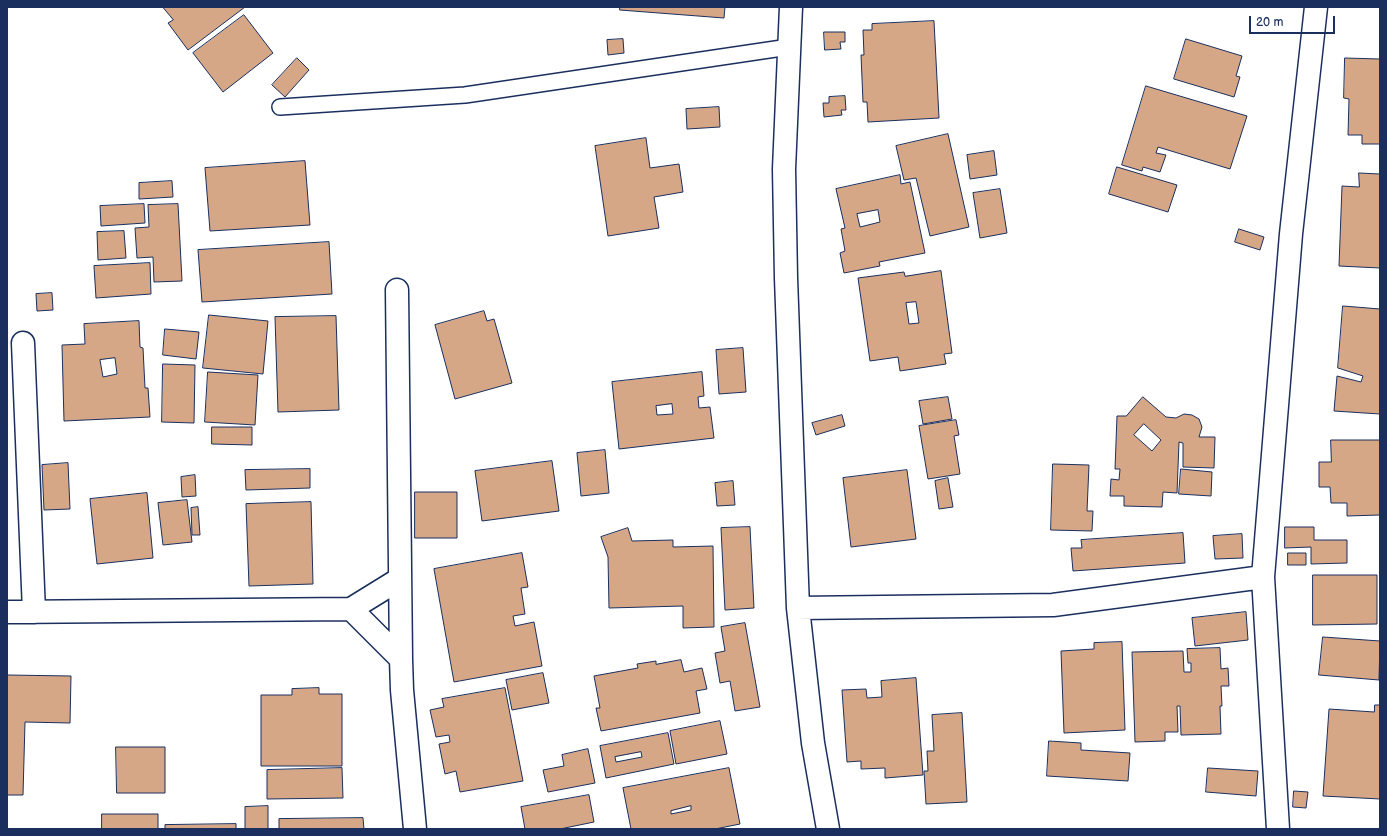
<!DOCTYPE html>
<style>
body{margin:0}
#map{position:relative;width:1387px;height:836px;overflow:hidden;background:#fff;font-family:"Balsamiq Sans",sans-serif}
canvas{display:block}
.frame{position:absolute;inset:0;border:8px solid #1b2f5e;pointer-events:none}
.scale{position:absolute;left:1249px;top:16px;width:86px;height:18px;box-sizing:border-box;border:2px solid #1b2f5e;border-top:0;padding-left:5px;font-size:12px;line-height:14px;white-space:nowrap;color:#1b2f5e;-webkit-text-stroke:3px #fff;paint-order:stroke}
</style>
<div id="map">
<canvas width="1387" height="836"></canvas>
<div class="frame"></div>
<div class="scale">20 m</div>
</div>
<script>
const ctx = document.querySelector('canvas').getContext('2d');
ctx.lineJoin = 'round';
function fillPath(path, color) { ctx.fillStyle = color; ctx.fill(path, 'evenodd'); }
function strokePath(path, color, width, dash) { ctx.strokeStyle = color; ctx.lineWidth = width; ctx.lineCap = dash ? 'butt' : 'round'; ctx.setLineDash(dash || []); ctx.stroke(path); }
const building = new Path2D(`
 M 163,7 L 245,7 L 188,50 L 168,23 L 173,20 Z
 M 620,7 L 725,7 L 724,18 L 620,10 Z
 M 244,15 L 273,53 L 223,92 L 193,53 Z
 M 934,21 L 939,118 L 868,122 L 867,102 L 863,102 L 861,55 L 864,55 L 863,30 L 872,30 L 872,24 Z
 M 824,32 L 845,32 L 845,42 L 840,42 L 841,49 L 825,50 Z
 M 623,39 L 624,53 L 608,55 L 607,40 Z
 M 1186,39 L 1242,56 L 1236,76 L 1240,77 L 1234,97 L 1174,79 Z
 M 297,58 L 309,70 L 285,97 L 272,85 Z
 M 1345,58 L 1380,59 L 1380,144 L 1362,144 L 1362,135 L 1348,135 L 1349,99 L 1344,98 Z
 M 1146,86 L 1247,116 L 1230,169 L 1158,147 L 1156,153 L 1166,155 L 1160,172 L 1143,167 L 1142,171 L 1122,165 Z
 M 845,96 L 846,110 L 841,110 L 842,115 L 824,117 L 823,103 L 829,103 L 829,97 Z
 M 719,107 L 720,127 L 687,129 L 686,109 Z
 M 948,134 L 969,227 L 930,236 L 916,178 L 904,180 L 896,146 Z
 M 646,138 L 650,168 L 679,164 L 683,192 L 654,197 L 659,228 L 608,236 L 595,146 Z
 M 994,151 L 997,175 L 970,179 L 967,155 Z
 M 305,161 L 310,225 L 210,231 L 205,168 Z
 M 1117,167 L 1177,185 L 1168,212 L 1109,194 Z
 M 1359,173 L 1380,174 L 1380,268 L 1339,266 L 1342,186 L 1359,187 Z
 M 900,175 L 901,184 L 910,182 L 925,253 L 879,262 L 880,266 L 844,273 L 840,253 L 845,251 L 841,229 L 845,228 L 836,189 ZM 878,210 L 880,222 L 860,227 L 857,214 Z
 M 172,181 L 173,197 L 139,199 L 139,183 Z
 M 1000,189 L 1007,233 L 980,238 L 973,193 Z
 M 144,204 L 145,223 L 101,226 L 100,206 Z
 M 178,204 L 182,281 L 154,282 L 153,257 L 137,258 L 135,228 L 149,227 L 148,205 Z
 M 1239,229 L 1264,237 L 1260,250 L 1235,242 Z
 M 124,231 L 126,258 L 98,260 L 97,232 Z
 M 329,242 L 332,294 L 202,302 L 198,250 Z
 M 150,263 L 151,294 L 96,298 L 94,266 Z
 M 941,271 L 952,353 L 944,354 L 946,364 L 900,371 L 898,357 L 870,361 L 858,278 L 904,272 L 905,276 ZM 916,302 L 919,323 L 909,324 L 906,303 Z
 M 52,293 L 53,310 L 37,311 L 36,294 Z
 M 1343,306 L 1380,309 L 1380,414 L 1334,411 L 1337,376 L 1361,382 L 1363,376 L 1338,368 Z
 M 484,311 L 487,321 L 494,319 L 512,383 L 455,399 L 435,325 Z
 M 209,315 L 268,321 L 263,374 L 203,368 Z
 M 336,316 L 339,410 L 278,412 L 275,317 Z
 M 139,321 L 140,347 L 143,348 L 145,388 L 148,388 L 150,417 L 64,421 L 62,345 L 85,344 L 84,324 ZM 115,358 L 117,374 L 103,377 L 100,360 Z
 M 165,329 L 199,332 L 196,359 L 163,355 Z
 M 743,348 L 746,392 L 719,394 L 716,350 Z
 M 163,364 L 195,365 L 194,423 L 162,422 Z
 M 208,372 L 258,375 L 255,425 L 205,422 Z
 M 702,372 L 704,396 L 698,397 L 699,408 L 710,407 L 714,438 L 619,449 L 612,382 ZM 672,404 L 673,414 L 657,415 L 656,406 Z
 M 948,397 L 952,419 L 923,424 L 919,401 Z
 M 1143,397 L 1166,417 L 1176,418 L 1184,414 L 1192,415 L 1199,419 L 1202,427 L 1199,437 L 1215,437 L 1214,468 L 1183,467 L 1183,443 L 1179,442 L 1177,493 L 1163,492 L 1162,507 L 1124,506 L 1124,496 L 1110,496 L 1111,479 L 1119,480 L 1120,469 L 1115,469 L 1117,416 L 1126,416 ZM 1144,424 L 1161,440 L 1152,451 L 1134,435 Z
 M 842,415 L 845,426 L 816,435 L 812,423 Z
 M 956,420 L 959,435 L 954,436 L 960,474 L 928,479 L 919,426 Z
 M 212,427 L 252,427 L 252,445 L 212,444 Z
 M 1331,440 L 1380,440 L 1380,515 L 1347,516 L 1347,503 L 1331,503 L 1330,487 L 1319,487 L 1319,462 L 1331,462 Z
 M 605,450 L 609,493 L 581,496 L 577,453 Z
 M 552,461 L 559,511 L 482,521 L 475,471 Z
 M 68,463 L 70,509 L 44,510 L 42,465 Z
 M 1053,464 L 1089,465 L 1087,511 L 1093,511 L 1092,531 L 1051,530 Z
 M 310,469 L 310,488 L 246,490 L 245,470 Z
 M 1181,469 L 1212,472 L 1211,496 L 1179,494 Z
 M 907,470 L 916,539 L 851,547 L 843,478 Z
 M 195,475 L 196,496 L 182,497 L 181,477 Z
 M 948,478 L 953,507 L 939,509 L 935,481 Z
 M 733,481 L 735,505 L 717,506 L 715,483 Z
 M 415,492 L 457,492 L 457,538 L 415,538 Z
 M 147,493 L 153,558 L 97,564 L 90,499 Z
 M 187,500 L 192,542 L 163,545 L 158,503 Z
 M 311,502 L 313,584 L 249,586 L 246,504 Z
 M 198,507 L 200,535 L 192,535 L 191,508 Z
 M 750,527 L 754,608 L 725,610 L 721,528 Z
 M 1285,527 L 1314,527 L 1314,540 L 1347,540 L 1347,563 L 1311,564 L 1311,547 L 1285,548 Z
 M 628,528 L 632,541 L 673,540 L 673,547 L 713,546 L 714,627 L 683,628 L 683,606 L 609,608 L 608,557 L 601,537 Z
 M 1183,533 L 1185,563 L 1073,571 L 1071,548 L 1082,548 L 1081,540 Z
 M 1242,534 L 1243,558 L 1215,559 L 1213,536 Z
 M 522,553 L 528,587 L 521,588 L 525,614 L 513,616 L 515,626 L 534,622 L 542,666 L 454,682 L 434,569 Z
 M 1288,553 L 1306,553 L 1306,565 L 1288,565 Z
 M 1313,575 L 1377,575 L 1377,624 L 1313,625 Z
 M 1246,612 L 1248,640 L 1195,646 L 1192,618 Z
 M 745,623 L 760,707 L 735,711 L 730,681 L 720,683 L 715,653 L 725,651 L 721,627 Z
 M 1323,637 L 1380,641 L 1379,680 L 1319,675 Z
 M 1122,642 L 1125,730 L 1064,733 L 1061,651 L 1094,649 L 1094,643 Z
 M 1220,648 L 1221,669 L 1228,668 L 1229,686 L 1221,686 L 1222,706 L 1220,706 L 1221,734 L 1181,735 L 1180,706 L 1177,706 L 1178,732 L 1165,732 L 1165,741 L 1135,742 L 1132,652 L 1183,651 L 1184,672 L 1191,672 L 1191,663 L 1188,663 L 1187,649 Z
 M 681,660 L 684,672 L 702,668 L 707,689 L 696,691 L 700,713 L 601,731 L 596,708 L 600,708 L 594,676 L 638,668 L 637,664 L 656,661 L 656,664 Z
 M 543,673 L 549,703 L 512,710 L 506,680 Z
 M 7,675 L 71,676 L 70,723 L 25,722 L 23,795 L 7,795 Z
 M 916,678 L 923,775 L 885,778 L 885,768 L 861,769 L 861,761 L 847,762 L 842,690 L 866,689 L 867,698 L 882,697 L 881,681 Z
 M 319,688 L 319,694 L 342,694 L 342,766 L 261,766 L 261,695 L 292,695 L 292,689 Z
 M 505,688 L 523,781 L 460,792 L 456,771 L 445,774 L 439,744 L 450,742 L 449,735 L 436,737 L 430,710 L 444,707 L 442,699 Z
 M 1375,705 L 1380,705 L 1380,799 L 1323,796 L 1329,709 L 1374,712 Z
 M 962,713 L 967,802 L 926,804 L 924,771 L 928,771 L 927,751 L 934,751 L 932,715 Z
 M 720,721 L 727,754 L 676,764 L 670,731 Z
 M 668,733 L 674,764 L 606,778 L 600,746 ZM 641,752 L 642,757 L 616,762 L 615,757 Z
 M 1049,741 L 1081,743 L 1081,750 L 1130,753 L 1128,781 L 1047,776 Z
 M 116,747 L 165,747 L 165,793 L 117,793 Z
 M 588,749 L 595,783 L 548,792 L 543,770 L 564,766 L 562,755 Z
 M 342,768 L 343,798 L 267,799 L 267,770 Z
 M 729,768 L 740,824 L 715,829 L 631,829 L 623,788 ZM 691,806 L 691,810 L 671,814 L 671,811 Z
 M 1208,768 L 1258,771 L 1256,796 L 1206,792 Z
 M 1294,791 L 1308,792 L 1306,808 L 1293,807 Z
 M 589,795 L 594,822 L 560,829 L 525,829 L 521,807 Z
 M 268,806 L 268,829 L 245,829 L 245,807 Z
 M 102,814 L 158,814 L 158,829 L 102,829 Z
 M 363,818 L 364,829 L 279,829 L 279,819 Z
 M 236,824 L 236,829 L 165,829 L 165,825 Z`);
fillPath(building, '#d5a787');
strokePath(building, '#1b2f5e', 1);
const lane = new Path2D(`
 M 280,107 L 465,95 L 789,47`);
const street = new Path2D(`
 M 791,7 L 784,169 L 786,278 L 798,608 L 813,743 L 828,829
 M 397,290 L 401,659 L 402,690 L 415,829
 M 23,343 L 34,612
 M 798,608 L 1053,605 L 1263,577
 M 351,609 L 401,659
 M 7,612 L 351,609 L 398,580
 M 1278,829 L 1263,577 L 1291,234 L 1316,7`);
strokePath(lane, '#1b2f5e', 18);
strokePath(street, '#1b2f5e', 25);
strokePath(lane, '#fff', 15);
strokePath(street, '#fff', 22);
</script>
